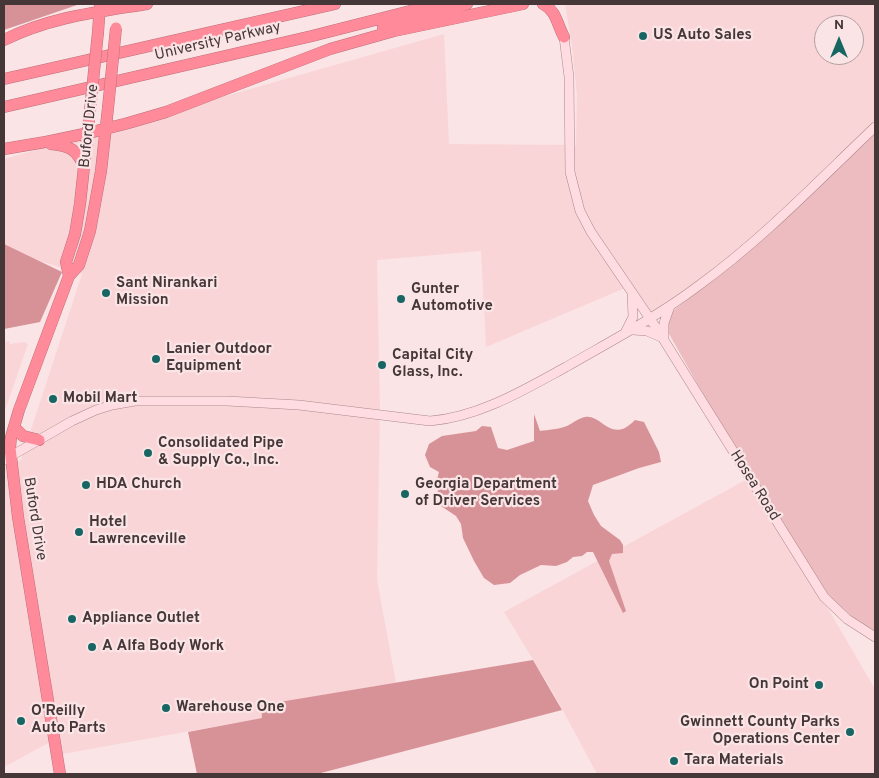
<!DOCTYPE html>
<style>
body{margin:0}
#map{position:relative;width:879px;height:778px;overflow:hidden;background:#fae4e5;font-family:Overpass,sans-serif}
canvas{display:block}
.frame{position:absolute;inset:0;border:5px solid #453738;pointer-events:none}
.north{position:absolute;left:814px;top:15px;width:50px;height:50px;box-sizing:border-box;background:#fae4e5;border:1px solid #b29fa0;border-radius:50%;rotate:0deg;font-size:14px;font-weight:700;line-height:20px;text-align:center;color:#453738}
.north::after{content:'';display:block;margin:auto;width:18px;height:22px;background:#186664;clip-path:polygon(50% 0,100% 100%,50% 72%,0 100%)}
</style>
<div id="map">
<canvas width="879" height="778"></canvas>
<div class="frame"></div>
<div class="north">N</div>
</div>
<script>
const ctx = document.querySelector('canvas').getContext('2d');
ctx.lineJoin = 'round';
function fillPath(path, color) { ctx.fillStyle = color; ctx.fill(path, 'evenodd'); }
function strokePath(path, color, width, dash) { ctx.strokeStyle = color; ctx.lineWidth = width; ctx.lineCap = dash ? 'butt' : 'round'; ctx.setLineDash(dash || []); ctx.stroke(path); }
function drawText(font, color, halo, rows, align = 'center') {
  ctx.font = font + ' Overpass,sans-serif'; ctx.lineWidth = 4.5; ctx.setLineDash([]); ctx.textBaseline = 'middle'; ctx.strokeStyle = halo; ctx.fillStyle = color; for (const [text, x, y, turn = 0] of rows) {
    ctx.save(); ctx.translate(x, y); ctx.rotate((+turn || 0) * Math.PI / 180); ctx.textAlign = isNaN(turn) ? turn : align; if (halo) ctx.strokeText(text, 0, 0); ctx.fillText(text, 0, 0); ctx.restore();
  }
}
fillPath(new Path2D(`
 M 565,4 L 875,4 L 875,132 L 738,255 L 648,317 L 625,288 L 486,347 L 481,251 L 377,260 L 380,410 L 377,580 L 396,683 L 261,705 L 263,718 L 57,755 L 54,740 L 4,767 L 4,466 L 21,460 L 82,274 L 4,250 L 4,159 L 444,34 L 449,144 L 576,145 L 577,96 L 572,46 ZM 824,25 L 854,25 L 854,55 L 824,55 Z
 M 9,341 L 10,344 L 24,342 L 28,344 L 4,413 L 4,342 Z
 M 751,477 L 875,689 L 875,774 L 597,774 L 554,694 L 504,612 Z`), '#fad5d8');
fillPath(new Path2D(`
 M 875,131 L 875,632 L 857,621 L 832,599 L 821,585 L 733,447 L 668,332 L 667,326 L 670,314 L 674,310 L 717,277 L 759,241 Z`), '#ecbcc0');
fillPath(new Path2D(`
 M 4,4 L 80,4 L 4,30 Z
 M 4,244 L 62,272 L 40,322 L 4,329 Z
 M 534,414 L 540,431 C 548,430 559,429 567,426 C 573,423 579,418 585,417 C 602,414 611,445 635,420 L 644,422 L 659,452 L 661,462 L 639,468 L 593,485 L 588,501 L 594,515 L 601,526 L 620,540 L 623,545 L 623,553 L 612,554 L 609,561 L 626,611 L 623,613 L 593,552 L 587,552 L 582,556 L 573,557 L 567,562 L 556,566 L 541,565 L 520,575 L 510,583 L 494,585 L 484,578 L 474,561 L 463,538 L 461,524 L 456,516 L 441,506 L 436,483 L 439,472 L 430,467 L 425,455 L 429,444 L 442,436 L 476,431 L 482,426 L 491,427 L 498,448 L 507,450 L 534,441 Z
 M 533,660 L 562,710 L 317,774 L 197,774 L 188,732 L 262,718 L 261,705 Z`), '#d79298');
const secondary = new Path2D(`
 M 564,37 L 569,77 L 570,172 L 580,211 L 591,232 L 657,329 L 824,597 L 847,619 L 875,637
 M 633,330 L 647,331 L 661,337
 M 625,333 L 633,317 L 632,293
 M 664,338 L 664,323 L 670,306
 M 4,460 L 72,421 L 96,410 L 112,405 L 135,401 L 227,401 L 299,405 L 430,421 C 479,417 524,390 566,367 C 611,341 657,317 698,286 C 763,239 818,181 875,127`);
const highway = new Path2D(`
 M 543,4 C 557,11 557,25 564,37
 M 383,27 L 467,4
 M 98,32 L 100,5
 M 4,40 C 50,17 97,12 147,4
 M 4,79 L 335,4
 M 4,107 L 312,36 L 438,4
 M 51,144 C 70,146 76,149 84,166
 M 4,149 C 57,141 115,128 166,112 L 330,49 L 394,31 L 523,4
 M 69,276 L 66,262 L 75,234 L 80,204 L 90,111
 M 14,427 L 23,436 L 39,440
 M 60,774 L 18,517 L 10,448 L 11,437 L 19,410 L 69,276 L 79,265 L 90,231 L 101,171 L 108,108`);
strokePath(secondary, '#aa888b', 10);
strokePath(highway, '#be6e78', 12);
strokePath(secondary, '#ffdce1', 9);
strokePath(highway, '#ff8b9a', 11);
const highwayBridge = new Path2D(`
 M 108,108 L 116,28
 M 90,111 L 98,32`);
strokePath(highwayBridge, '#be6e78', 12, []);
strokePath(highwayBridge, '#ff8b9a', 11);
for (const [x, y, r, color] of [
 [643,36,5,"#186664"],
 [106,293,5,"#186664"],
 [401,299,5,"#186664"],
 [156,359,5,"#186664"],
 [382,365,5,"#186664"],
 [53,399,5,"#186664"],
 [148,453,5,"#186664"],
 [86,485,5,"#186664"],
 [405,494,5,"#186664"],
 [79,532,5,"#186664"],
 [72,619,5,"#186664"],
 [92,647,5,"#186664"],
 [819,685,5,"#186664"],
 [166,708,5,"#186664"],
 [21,721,5,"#186664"],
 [850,732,5,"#186664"],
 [674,761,5,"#186664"]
]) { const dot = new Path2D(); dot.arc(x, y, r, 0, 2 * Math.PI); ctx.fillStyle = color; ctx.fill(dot); strokePath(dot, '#fae4e5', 2); }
drawText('bold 15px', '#453738', '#fae4e5', [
 ["US Auto Sales",653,36],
 ["Sant Nirankari",116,284],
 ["Mission",116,301],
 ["Gunter",411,290],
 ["Automotive",411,307],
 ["Lanier Outdoor",166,350],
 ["Equipment",166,367],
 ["Capital City",392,356],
 ["Glass, Inc.",392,373],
 ["Mobil Mart",63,399],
 ["Consolidated Pipe",158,444],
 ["& Supply Co., Inc.",158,461],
 ["HDA Church",96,485],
 ["Georgia Department",415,485],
 ["of Driver Services",415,502],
 ["Hotel",89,523],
 ["Lawrenceville",89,540],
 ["Appliance Outlet",82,619],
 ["A Alfa Body Work",102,647],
 ["On Point",809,685,"right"],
 ["Warehouse One",176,708],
 ["O'Reilly",31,712],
 ["Auto Parts",31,729],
 ["Gwinnett County Parks",840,723,"right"],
 ["Operations Center",840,740,"right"],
 ["Tara Materials",684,761]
], 'left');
drawText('15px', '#453738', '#fae4e5', [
 ["University Parkway",218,42,-13],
 ["Buford Drive",90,126,-84],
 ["Hosea Road",754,486,58],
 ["Buford Drive",34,519,81]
]);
</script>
